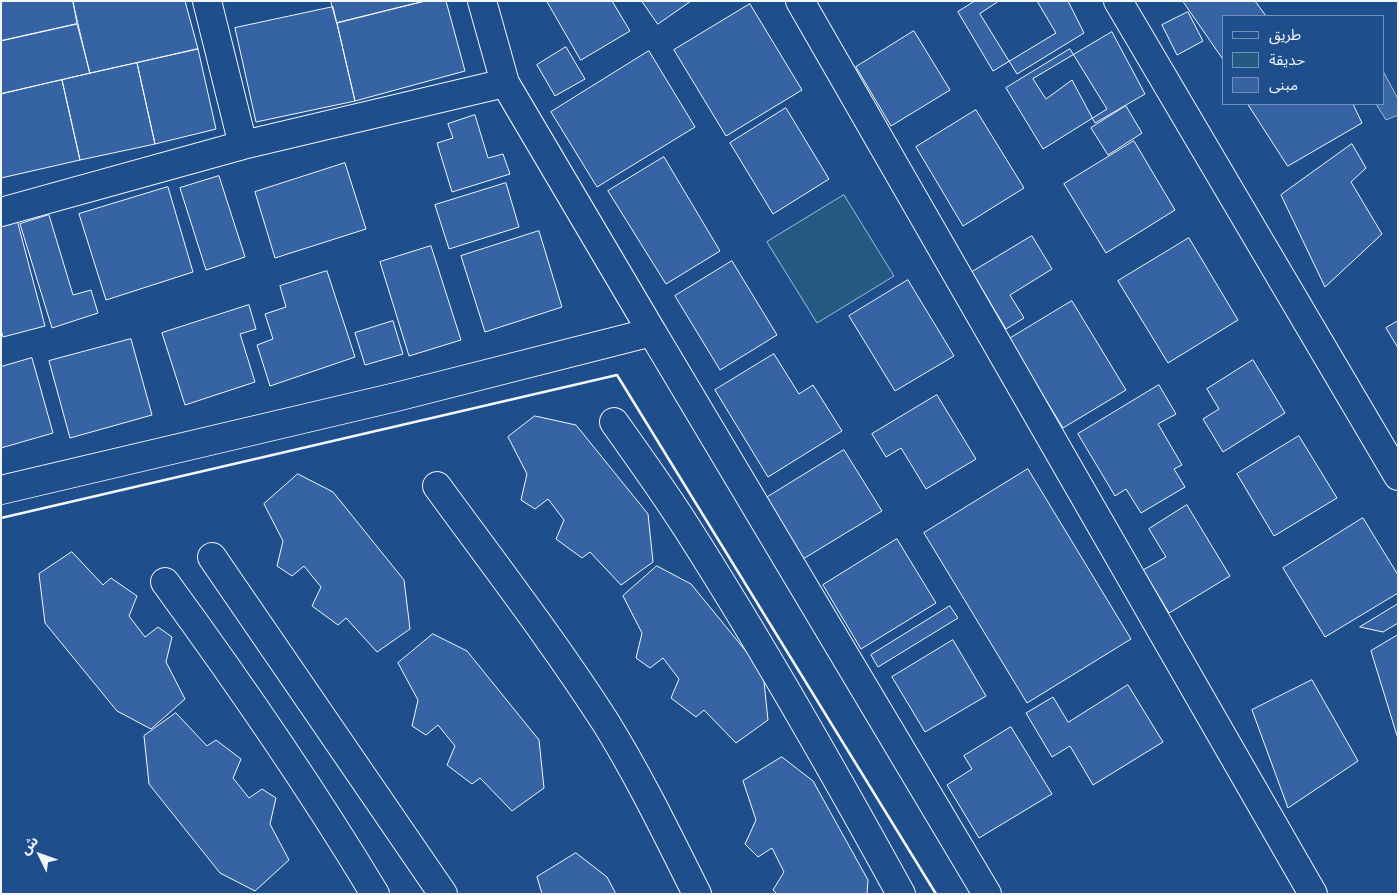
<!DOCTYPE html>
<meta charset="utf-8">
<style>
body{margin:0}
#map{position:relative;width:1399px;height:895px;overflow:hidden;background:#1f4e8c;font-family:"IBM Plex Serif","Noto Sans Arabic",serif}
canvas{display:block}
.frame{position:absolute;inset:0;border:2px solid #f2f6ff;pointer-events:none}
.legend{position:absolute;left:1222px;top:15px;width:162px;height:90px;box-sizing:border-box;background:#1f4e8c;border:1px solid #7391ba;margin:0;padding:6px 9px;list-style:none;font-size:15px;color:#f2f6ff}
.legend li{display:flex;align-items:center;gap:10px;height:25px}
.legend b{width:25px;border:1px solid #7391ba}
.north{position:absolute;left:15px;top:830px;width:50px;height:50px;-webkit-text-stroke:4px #1f4e8c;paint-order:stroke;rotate:312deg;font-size:14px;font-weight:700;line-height:20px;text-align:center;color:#f2f6ff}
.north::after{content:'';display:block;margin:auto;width:18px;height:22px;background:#f2f6ff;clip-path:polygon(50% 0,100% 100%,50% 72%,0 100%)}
</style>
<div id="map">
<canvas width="1399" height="895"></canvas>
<div class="frame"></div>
<ul class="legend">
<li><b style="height:6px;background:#1f4e8c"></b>طريق</li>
<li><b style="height:14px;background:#245a82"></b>حديقة</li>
<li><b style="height:14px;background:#3563a3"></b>مبنى</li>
</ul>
<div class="north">ش</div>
</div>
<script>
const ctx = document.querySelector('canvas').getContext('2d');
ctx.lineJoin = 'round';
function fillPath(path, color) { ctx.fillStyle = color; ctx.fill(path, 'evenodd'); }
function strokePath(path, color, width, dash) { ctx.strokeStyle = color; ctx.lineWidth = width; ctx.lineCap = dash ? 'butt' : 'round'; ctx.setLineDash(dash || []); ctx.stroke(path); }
const green = new Path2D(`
 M 844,195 L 894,276 L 817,323 L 767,242 Z`);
fillPath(green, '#245a82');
strokePath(green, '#a8bbd7', 1);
const water = new Path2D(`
 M 1383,71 L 1398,99 L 1398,115 L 1386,120 L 1376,104 L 1383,104 Z`);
fillPath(water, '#3b69a3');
strokePath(water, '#a8bbd7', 1);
const building = new Path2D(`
 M 1,1 L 73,1 L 77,24 L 1,41 Z
 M 73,1 L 185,1 L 198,49 L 90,73 Z
 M 331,1 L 425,1 L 337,23 Z
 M 425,1 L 446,1 L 465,71 L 355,101 L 337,23 Z
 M 547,1 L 612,1 L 630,31 L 581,60 Z
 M 642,1 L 691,1 L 658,24 Z
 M 975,1 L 1037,1 L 1056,33 L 993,71 L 958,12 Z
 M 999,1 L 1068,1 L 1084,33 L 1017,74 L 980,14 Z
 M 1183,1 L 1255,1 L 1266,16 L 1223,16 L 1223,59 Z
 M 750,4 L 802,90 L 726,136 L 674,50 Z
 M 333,7 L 355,101 L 256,122 L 235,28 Z
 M 1188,12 L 1203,41 L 1177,55 L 1162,25 Z
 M 77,24 L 90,73 L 1,94 L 1,41 Z
 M 914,31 L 950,90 L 891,126 L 856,67 Z
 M 1112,32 L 1145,94 L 1095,123 L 1072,80 L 1046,99 L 1033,79 Z
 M 566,47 L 585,79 L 555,96 L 537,65 Z
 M 198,49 L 216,129 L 155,144 L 137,63 Z
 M 1070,49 L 1107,109 L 1043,149 L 1006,88 Z
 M 649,51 L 695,127 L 597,187 L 551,112 Z
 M 137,63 L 155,144 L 80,160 L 62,80 Z
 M 62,80 L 80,160 L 1,178 L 1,94 Z
 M 1248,104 L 1353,104 L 1362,123 L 1288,166 Z
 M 1126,106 L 1142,133 L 1108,155 L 1091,128 Z
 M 786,108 L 829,179 L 773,214 L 730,143 Z
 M 976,110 L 1024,188 L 963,226 L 916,147 Z
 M 475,115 L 488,158 L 503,154 L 510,174 L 452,192 L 437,143 L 453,138 L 448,124 Z
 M 1134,141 L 1175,210 L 1106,253 L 1064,184 Z
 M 1352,144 L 1366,168 L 1351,182 L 1382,234 L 1325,287 L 1281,195 Z
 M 664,157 L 720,251 L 666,284 L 608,191 Z
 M 345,163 L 366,229 L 275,258 L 255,192 Z
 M 219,176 L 245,257 L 206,270 L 180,188 Z
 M 506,183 L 519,227 L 449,249 L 435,205 Z
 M 168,187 L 193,272 L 106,300 L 79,214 Z
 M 49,215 L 73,295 L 91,290 L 98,313 L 52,328 L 20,224 Z
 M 17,220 L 45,326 L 3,337 L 1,330 L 1,224 Z
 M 539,231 L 562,307 L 485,332 L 461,256 Z
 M 1032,236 L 1052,269 L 1010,295 L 1024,318 L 1006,329 L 972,272 Z
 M 1189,238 L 1238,320 L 1168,363 L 1118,281 Z
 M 431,246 L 461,340 L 409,356 L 380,262 Z
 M 732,261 L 777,335 L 720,370 L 675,296 Z
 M 327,271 L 355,357 L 270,386 L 257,345 L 273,339 L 265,314 L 286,307 L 280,286 Z
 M 908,280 L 954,356 L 895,391 L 849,316 Z
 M 1072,301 L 1126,390 L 1063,428 L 1009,339 Z
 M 249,305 L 256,329 L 240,334 L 255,382 L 185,405 L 162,333 Z
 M 393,321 L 403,354 L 365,365 L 355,333 Z
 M 1398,321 L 1398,348 L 1386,328 Z
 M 131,339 L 152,415 L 70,438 L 49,361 Z
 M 774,354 L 799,394 L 813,385 L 842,431 L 768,477 L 715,390 Z
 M 32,358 L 53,433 L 1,448 L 1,367 Z
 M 1253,360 L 1285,413 L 1223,452 L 1203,419 L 1219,409 L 1207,389 Z
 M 1159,385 L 1176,414 L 1158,424 L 1182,465 L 1174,469 L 1185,487 L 1141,513 L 1126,489 L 1115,496 L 1078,434 Z
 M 937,395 L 976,459 L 926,489 L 901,448 L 886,457 L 872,434 Z
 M 535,416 L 576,425 L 648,514 L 653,562 L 621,585 L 590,552 L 582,558 L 556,539 L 564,520 L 548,499 L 535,509 L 521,500 L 527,474 L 508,437 Z
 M 1299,436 L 1337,498 L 1274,536 L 1237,474 Z
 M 844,450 L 882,511 L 803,559 L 766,498 Z
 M 1028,469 L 1131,639 L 1027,703 L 924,533 Z
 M 298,474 L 333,492 L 404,580 L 410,629 L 377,652 L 346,618 L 338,625 L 312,606 L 321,587 L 304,566 L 292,576 L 277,566 L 283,541 L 264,504 Z
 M 1187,505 L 1230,576 L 1169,613 L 1143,570 L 1166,557 L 1149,529 Z
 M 1363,518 L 1398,575 L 1398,593 L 1325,637 L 1283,568 Z
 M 897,539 L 936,603 L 861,649 L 823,585 Z
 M 72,552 L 103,585 L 111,578 L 137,596 L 129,616 L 145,637 L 158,627 L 172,637 L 166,662 L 185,699 L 151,729 L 117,711 L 45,623 L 39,574 Z
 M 657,566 L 691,584 L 763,672 L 768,720 L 736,743 L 704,710 L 696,717 L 671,698 L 679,679 L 663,658 L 650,668 L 636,658 L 642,633 L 623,596 Z
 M 1398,604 L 1398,623 L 1383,632 L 1360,627 Z
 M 950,606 L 958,618 L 878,667 L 871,655 Z
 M 433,634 L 467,651 L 539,740 L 544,788 L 512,811 L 480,778 L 472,784 L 447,765 L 455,746 L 438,725 L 426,735 L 412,726 L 418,700 L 398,663 Z
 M 1398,635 L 1398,739 L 1371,651 Z
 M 953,640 L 986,696 L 925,732 L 892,677 Z
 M 1312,680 L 1358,761 L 1288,808 L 1252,710 Z
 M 1128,685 L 1163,742 L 1093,785 L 1070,746 L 1052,757 L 1026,713 L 1053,697 L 1068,722 Z
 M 176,713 L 207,746 L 216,740 L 241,759 L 233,778 L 249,798 L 262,789 L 276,798 L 270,824 L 289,860 L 255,891 L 220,873 L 149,784 L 144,736 Z
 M 1011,727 L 1052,794 L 979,838 L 947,785 L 972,769 L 964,756 Z
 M 782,757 L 813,781 L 868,880 L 867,894 L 777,894 L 773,890 L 784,872 L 772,848 L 758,857 L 745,844 L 756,820 L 743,781 Z
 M 576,853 L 607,877 L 616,894 L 542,894 L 537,877 Z`);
fillPath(building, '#3563a3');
strokePath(building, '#f2f6ff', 1);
const minor = new Path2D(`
 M 207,1 L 243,145
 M 482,1 L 505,83 L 652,332
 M 800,1 L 1313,894
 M 1118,1 L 1398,476
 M 1,212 L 243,145 L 505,83
 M 614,422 C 639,457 664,492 687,528 C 763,647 833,770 901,894
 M 437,486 C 494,564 554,642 606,723 C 640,778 668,836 697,894
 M 1,490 L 396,397 L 652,332 L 987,894
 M 212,557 L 443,894
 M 165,582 C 239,683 310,786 375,894`);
strokePath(minor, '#f2f6ff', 30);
strokePath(minor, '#1f4e8c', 28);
strokePath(new Path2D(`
 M 1,518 L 617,375 L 936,894`), '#f2f6ff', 2.5);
</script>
